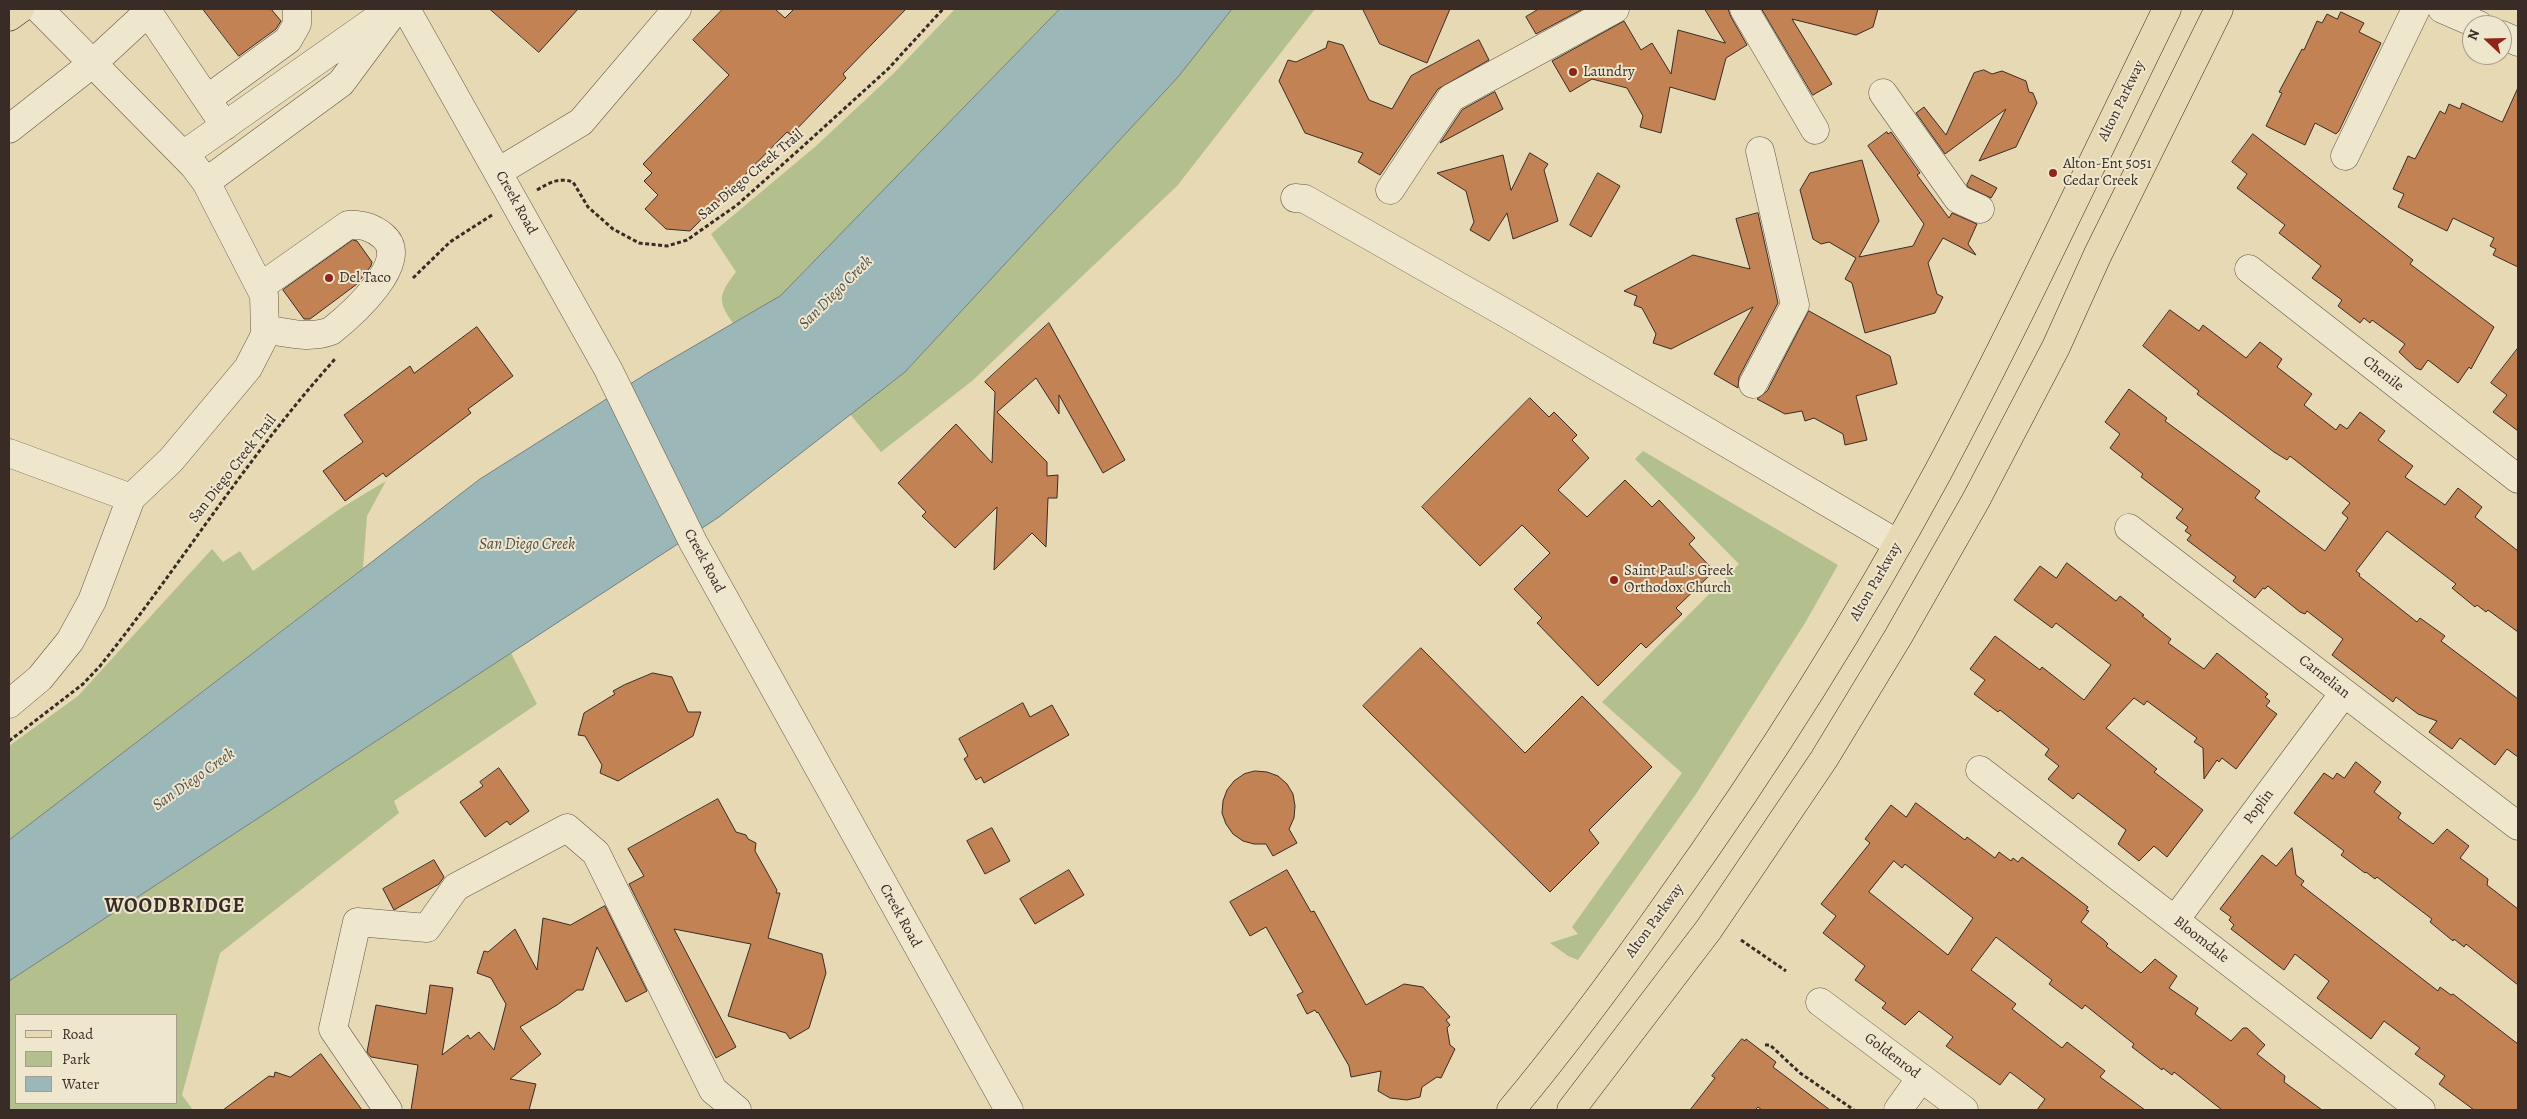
<!DOCTYPE html>
<style>
body{margin:0}
#map{position:relative;width:2527px;height:1119px;overflow:hidden;background:#e6d9b3;font-family:Alegreya,serif}
canvas{display:block}
.frame{position:absolute;inset:0;border:10px solid #392c27;pointer-events:none}
.legend{position:absolute;left:15px;top:1014px;width:162px;height:90px;box-sizing:border-box;background:#efe6ce;border:1px solid #a69c8b;margin:0;padding:6px 9px;list-style:none;font-size:15px;color:#392c27}
.legend li{display:flex;align-items:center;gap:10px;height:25px}
.legend b{width:25px;border:1px solid #a69c8b}
.north{position:absolute;left:2462px;top:15px;width:50px;height:50px;box-sizing:border-box;background:#efe6ce;border:1px solid #a69c8b;border-radius:50%;rotate:291deg;font-size:14px;font-weight:700;line-height:20px;text-align:center;color:#392c27}
.north::after{content:'';display:block;margin:auto;width:18px;height:22px;background:#8f2418;clip-path:polygon(50% 0,100% 100%,50% 72%,0 100%)}
</style>
<div id="map">
<canvas width="2527" height="1119"></canvas>
<div class="frame"></div>
<ul class="legend">
<li><b style="height:6px;background:#e6d9b3"></b>Road</li>
<li><b style="height:14px;background:#b3c08e"></b>Park</li>
<li><b style="height:14px;background:#9cb7b8"></b>Water</li>
</ul>
<div class="north">N</div>
</div>
<script>
const ctx = document.querySelector('canvas').getContext('2d');
ctx.lineJoin = 'round';
function fillPath(path, color) { ctx.fillStyle = color; ctx.fill(path, 'evenodd'); }
function strokePath(path, color, width, dash) { ctx.strokeStyle = color; ctx.lineWidth = width; ctx.lineCap = dash ? 'butt' : 'round'; ctx.setLineDash(dash || []); ctx.stroke(path); }
function drawText(font, color, halo, rows, align = 'center') {
  ctx.font = font + ' Alegreya,serif'; ctx.lineWidth = 4; ctx.setLineDash([]); ctx.textBaseline = 'middle'; ctx.strokeStyle = halo; ctx.fillStyle = color; for (const [text, x, y, turn = 0] of rows) {
    ctx.save(); ctx.translate(x, y); ctx.rotate((+turn || 0) * Math.PI / 180); ctx.textAlign = isNaN(turn) ? turn : align; if (halo) ctx.strokeText(text, 0, 0); ctx.fillText(text, 0, 0); ctx.restore();
  }
}
fillPath(new Path2D(`
 M 955,9 L 1060,9 L 780,296 L 733,323 C 716,300 720,293 736,272 L 711,234 L 816,146 L 893,74 Z
 M 1232,9 L 1315,9 L 1177,186 L 972,381 L 881,452 L 850,414 L 905,372 L 1178,77 Z
 M 1643,451 L 1838,565 L 1805,623 L 1696,794 L 1578,960 L 1568,956 L 1550,943 L 1578,934 L 1572,927 L 1682,773 L 1602,702 L 1739,564 L 1635,459 Z
 M 386,481 L 367,516 L 363,568 L 9,840 L 9,746 L 78,696 L 212,549 L 223,562 L 240,551 L 253,571 L 341,508 Z
 M 511,653 L 537,704 L 394,801 L 399,813 L 220,953 L 182,1095 L 193,1110 L 9,1110 L 9,981 ZM 16,1015 L 176,1015 L 176,1103 L 16,1103 Z`), '#b3c08e');
const water = new Path2D(`
 M 1060,9 L 1232,9 L 1178,77 L 905,372 L 719,517 L 9,981 L 9,840 L 480,479 L 646,374 L 780,296 Z`);
fillPath(water, '#9cb7b8');
strokePath(water, '#747f7e', 1);
const building = new Path2D(`
 M 203,9 L 271,9 L 281,21 L 276,29 L 239,56 Z
 M 490,9 L 578,9 L 539,52 Z
 M 723,9 L 775,9 L 785,18 L 794,9 L 906,9 L 843,74 L 846,78 L 791,135 L 787,132 L 690,231 L 666,229 L 645,209 L 658,195 L 644,181 L 652,173 L 643,164 L 729,75 L 693,40 Z
 M 1363,9 L 1450,9 L 1427,63 L 1380,44 Z
 M 1539,9 L 1583,9 L 1536,34 L 1526,17 Z
 M 1705,9 L 1728,9 L 1731,17 L 1747,45 L 1726,58 L 1715,100 L 1670,87 L 1661,133 L 1640,127 L 1643,116 L 1627,88 L 1592,79 L 1570,92 L 1552,61 L 1624,21 L 1641,50 L 1652,43 L 1671,74 L 1678,30 L 1725,43 Z
 M 1762,9 L 1878,9 L 1873,27 L 1856,35 L 1792,19 L 1832,84 L 1813,95 Z
 M 2341,12 L 2364,23 L 2359,32 L 2381,43 L 2339,131 L 2336,134 L 2315,123 L 2305,145 L 2266,126 L 2282,93 L 2279,92 L 2302,49 L 2304,50 L 2317,21 L 2322,23 L 2327,14 L 2337,19 Z
 M 1479,40 L 1489,60 L 1438,89 L 1380,175 L 1358,162 L 1363,153 L 1305,133 L 1279,81 L 1288,60 L 1296,62 L 1326,48 L 1328,41 L 1343,45 L 1369,100 L 1392,109 L 1411,76 Z
 M 1984,70 L 1992,74 L 2002,71 L 2026,81 L 2029,92 L 2033,93 L 2037,103 L 2016,147 L 1979,161 L 2006,109 L 1945,154 L 1916,113 L 1924,107 L 1946,135 L 1974,73 Z
 M 2518,88 L 2518,267 L 2493,255 L 2496,249 L 2490,246 L 2494,238 L 2453,218 L 2447,231 L 2398,207 L 2404,194 L 2393,189 L 2408,156 L 2415,159 L 2440,111 L 2445,114 L 2449,104 L 2460,109 L 2462,103 L 2502,122 Z
 M 1495,92 L 1503,109 L 1440,143 L 1462,110 Z
 M 1887,132 L 1888,134 L 1891,132 L 1920,173 L 1917,175 L 1949,218 L 1952,213 L 1977,224 L 1968,244 L 1976,255 L 1943,238 L 1928,263 L 1937,294 L 1943,297 L 1935,313 L 1865,333 L 1852,283 L 1845,279 L 1856,258 L 1829,242 L 1821,244 L 1813,239 L 1800,190 L 1810,173 L 1862,160 L 1879,221 L 1859,257 L 1913,246 L 1924,224 L 1868,146 Z
 M 2253,134 L 2413,260 L 2410,264 L 2494,327 L 2471,369 L 2469,367 L 2458,383 L 2428,360 L 2421,370 L 2416,368 L 2399,352 L 2405,344 L 2372,320 L 2370,323 L 2364,318 L 2360,323 L 2338,306 L 2342,300 L 2312,278 L 2321,266 L 2279,233 L 2285,225 L 2237,188 L 2247,174 L 2232,162 Z
 M 1530,153 L 1548,164 L 1544,170 L 1558,221 L 1513,239 L 1507,213 L 1489,241 L 1470,230 L 1474,222 L 1466,191 L 1437,173 L 1503,155 L 1511,190 Z
 M 1598,173 L 1620,186 L 1591,237 L 1570,225 Z
 M 1972,175 L 1997,188 L 1991,198 L 1968,187 L 1967,185 Z
 M 1758,213 L 1778,303 L 1739,377 L 1738,388 L 1714,374 L 1753,307 L 1671,349 L 1653,343 L 1656,334 L 1642,308 L 1634,305 L 1637,296 L 1624,291 L 1693,255 L 1750,269 L 1736,219 Z
 M 353,240 L 357,241 L 372,262 L 371,266 L 357,284 L 310,319 L 304,319 L 283,290 Z
 M 2170,310 L 2199,331 L 2203,325 L 2246,358 L 2260,342 L 2282,359 L 2277,367 L 2312,394 L 2304,405 L 2336,430 L 2340,424 L 2347,429 L 2360,412 L 2385,431 L 2378,440 L 2413,466 L 2405,477 L 2445,505 L 2458,488 L 2482,507 L 2475,517 L 2518,551 L 2518,632 L 2488,610 L 2486,612 L 2477,605 L 2475,607 L 2452,588 L 2456,584 L 2387,531 L 2356,571 L 2360,574 L 2359,576 L 2417,622 L 2420,618 L 2445,636 L 2441,641 L 2518,699 L 2518,757 L 2507,749 L 2495,765 L 2460,738 L 2452,749 L 2429,732 L 2437,721 L 2418,714 L 2396,697 L 2393,702 L 2332,655 L 2343,639 L 2307,611 L 2305,614 L 2300,612 L 2268,586 L 2265,589 L 2263,588 L 2255,598 L 2233,581 L 2236,577 L 2187,540 L 2191,535 L 2185,531 L 2188,527 L 2176,518 L 2183,509 L 2141,477 L 2143,474 L 2110,448 L 2120,434 L 2105,422 L 2129,389 L 2167,418 L 2165,421 L 2260,491 L 2255,498 L 2325,551 L 2348,518 L 2342,513 L 2350,503 L 2290,456 L 2287,460 L 2274,452 L 2197,394 L 2199,391 L 2143,346 Z
 M 1809,311 L 1890,356 L 1897,384 L 1856,396 L 1867,440 L 1845,445 L 1843,434 L 1814,418 L 1805,421 L 1802,411 L 1785,414 L 1757,399 L 1767,391 Z
 M 1049,323 L 1125,460 L 1103,473 L 1059,395 L 1059,414 L 1036,378 L 997,412 L 1047,462 L 1047,476 L 1058,475 L 1057,498 L 1048,498 L 1046,547 L 1032,533 L 994,570 L 997,507 L 955,548 L 922,516 L 926,512 L 898,483 L 956,424 L 992,463 L 995,392 L 985,382 Z
 M 477,327 L 513,376 L 468,409 L 471,413 L 386,477 L 383,473 L 345,501 L 323,471 L 363,442 L 344,415 L 410,366 L 414,373 Z
 M 2518,348 L 2518,431 L 2493,412 L 2507,395 L 2491,383 Z
 M 1530,398 L 1549,417 L 1554,412 L 1577,435 L 1572,440 L 1589,458 L 1558,490 L 1587,517 L 1625,480 L 1652,507 L 1659,500 L 1695,538 L 1689,544 L 1714,571 L 1676,608 L 1682,614 L 1646,648 L 1641,643 L 1598,686 L 1537,623 L 1542,618 L 1514,589 L 1550,553 L 1522,525 L 1480,566 L 1422,507 Z
 M 2067,563 L 2116,601 L 2120,596 L 2144,615 L 2142,616 L 2171,639 L 2168,643 L 2204,669 L 2217,653 L 2268,694 L 2265,697 L 2270,701 L 2266,706 L 2277,714 L 2236,769 L 2222,758 L 2219,762 L 2217,760 L 2204,779 L 2203,748 L 2194,742 L 2197,738 L 2147,701 L 2144,705 L 2134,698 L 2106,728 L 2157,769 L 2154,772 L 2203,810 L 2167,857 L 2154,846 L 2139,861 L 2118,844 L 2126,830 L 2078,793 L 2073,799 L 2048,779 L 2059,766 L 2045,755 L 2049,749 L 2000,710 L 1998,712 L 1974,694 L 1985,680 L 1970,669 L 1995,636 L 2040,670 L 2042,667 L 2084,700 L 2111,665 L 2056,623 L 2052,628 L 2014,600 L 2040,566 L 2056,578 Z
 M 1421,648 L 1525,753 L 1582,696 L 1652,767 L 1589,830 L 1599,843 L 1550,892 L 1363,706 Z
 M 653,673 L 672,677 L 688,712 L 701,712 L 693,736 L 618,781 L 600,773 L 602,765 L 585,736 L 578,735 L 584,713 L 615,694 L 613,691 L 624,685 Z
 M 1023,703 L 1030,717 L 1052,705 L 1069,735 L 984,783 L 981,777 L 976,780 L 964,759 L 968,756 L 959,739 Z
 M 2356,762 L 2381,782 L 2374,792 L 2401,813 L 2398,818 L 2433,844 L 2447,829 L 2469,846 L 2460,858 L 2488,879 L 2487,885 L 2518,909 L 2518,985 L 2466,944 L 2464,947 L 2454,939 L 2453,941 L 2430,922 L 2432,919 L 2377,877 L 2375,879 L 2366,872 L 2365,873 L 2341,855 L 2344,851 L 2294,813 L 2324,773 L 2333,779 L 2337,773 L 2344,778 Z
 M 499,768 L 529,811 L 510,825 L 507,821 L 485,837 L 460,802 L 483,786 L 480,782 Z
 M 1255,771 L 1267,772 L 1278,776 L 1287,784 L 1293,794 L 1295,806 L 1294,818 L 1289,829 L 1297,843 L 1273,856 L 1266,844 L 1254,844 L 1243,841 L 1233,834 L 1226,824 L 1222,813 L 1223,801 L 1227,790 L 1234,781 L 1244,774 Z
 M 718,799 L 736,832 L 746,835 L 748,839 L 756,843 L 755,851 L 777,890 L 776,893 L 780,893 L 768,938 L 822,954 L 826,973 L 809,1028 L 790,1039 L 786,1033 L 728,1016 L 751,944 L 674,929 L 736,1047 L 716,1058 L 629,884 L 644,876 L 628,849 Z
 M 1916,803 L 1965,840 L 1967,837 L 1995,858 L 1999,852 L 2011,861 L 2013,858 L 2018,862 L 2022,857 L 2066,890 L 2088,907 L 2086,910 L 2089,911 L 2081,922 L 2104,940 L 2108,944 L 2106,946 L 2141,973 L 2155,959 L 2177,976 L 2169,988 L 2198,1008 L 2195,1014 L 2231,1041 L 2243,1028 L 2247,1028 L 2265,1045 L 2257,1054 L 2285,1076 L 2284,1082 L 2322,1110 L 2222,1110 L 2174,1072 L 2172,1075 L 2163,1068 L 2162,1070 L 2132,1047 L 2134,1044 L 2085,1005 L 2082,1009 L 2049,984 L 2052,980 L 1996,937 L 1971,970 L 2016,1004 L 2012,1009 L 2062,1048 L 2067,1042 L 2105,1071 L 2100,1077 L 2145,1110 L 2037,1110 L 2045,1099 L 2010,1072 L 2000,1085 L 1946,1046 L 1953,1037 L 1919,1011 L 1905,1025 L 1882,1008 L 1886,1003 L 1855,980 L 1865,966 L 1823,933 L 1836,916 L 1821,904 L 1870,843 L 1865,839 L 1891,805 L 1906,817 ZM 1894,861 L 1902,868 L 1905,864 L 1973,918 L 1948,955 L 1869,892 Z
 M 992,828 L 1010,861 L 985,874 L 967,841 Z
 M 2292,848 L 2296,875 L 2304,881 L 2301,885 L 2438,991 L 2440,987 L 2451,995 L 2453,994 L 2518,1044 L 2518,1110 L 2474,1110 L 2439,1084 L 2445,1076 L 2415,1054 L 2420,1048 L 2384,1021 L 2371,1039 L 2317,998 L 2329,981 L 2295,954 L 2284,970 L 2231,929 L 2234,925 L 2229,920 L 2231,917 L 2220,909 L 2262,855 L 2276,866 Z
 M 434,860 L 444,877 L 439,884 L 394,910 L 383,889 Z
 M 1069,870 L 1084,895 L 1035,924 L 1020,899 Z
 M 1287,870 L 1311,912 L 1314,911 L 1366,1005 L 1404,984 L 1423,987 L 1450,1017 L 1446,1020 L 1450,1025 L 1447,1028 L 1450,1045 L 1455,1049 L 1441,1078 L 1437,1077 L 1422,1087 L 1420,1097 L 1407,1100 L 1390,1098 L 1378,1091 L 1381,1071 L 1351,1077 L 1349,1066 L 1318,1012 L 1317,1013 L 1315,1010 L 1307,1014 L 1297,995 L 1303,992 L 1266,927 L 1250,936 L 1230,902 Z
 M 605,906 L 647,991 L 626,1002 L 597,947 L 583,990 L 577,990 L 557,1005 L 520,1027 L 541,1054 L 510,1079 L 536,1084 L 529,1110 L 411,1110 L 418,1065 L 371,1057 L 367,1052 L 376,1005 L 426,1014 L 430,985 L 453,988 L 442,1055 L 468,1035 L 470,1039 L 479,1032 L 494,1050 L 506,1004 L 491,978 L 477,973 L 484,951 L 488,952 L 515,929 L 537,970 L 543,918 L 570,925 Z
 M 1742,1039 L 1745,1041 L 1746,1039 L 1776,1062 L 1773,1067 L 1830,1110 L 1762,1110 L 1758,1107 L 1755,1110 L 1690,1110 L 1715,1078 L 1712,1076 Z
 M 321,1054 L 362,1110 L 223,1110 L 269,1076 L 274,1077 L 275,1072 L 290,1077 Z`);
fillPath(building, '#c38254');
strokePath(building, '#392c27', 1);
const minor = new Path2D(`
 M 406,9 L 608,369 L 693,542 L 1009,1110
 M 1744,9 L 1815,130
 M 2442,9 L 2479,25
 M 2502,35 L 2518,42
 M 1883,93 L 1958,199 L 1980,209
 M 207,99 L 288,40 L 297,24 L 297,9
 M 9,129 L 93,63 L 148,12 L 225,126
 M 183,155 L 382,15
 M 2345,156 L 2416,9
 M 498,172 L 581,122 L 677,9
 M 206,182 L 341,83 L 396,9
 M 1390,190 L 1451,98 L 1615,9
 M 1295,198 L 1305,199 L 1516,319 L 1898,544
 M 2249,269 L 2518,479
 M 260,287 L 348,225 C 362,224 372,227 383,236 C 413,261 350,316 331,331 C 310,339 287,333 265,329
 M 1753,384 L 1795,305 L 1760,151
 M 9,453 L 131,498
 M 2129,528 L 2518,826
 M 9,704 L 40,678 L 70,641 L 92,601 L 131,498 L 171,460 L 248,368 L 265,335 L 264,295 L 206,182 L 194,166 L 39,9
 M 1980,770 L 2421,1110
 M 2175,920 L 2344,693
 M 1820,1002 L 1964,1110
 M 388,1110 L 333,1029 L 357,922 L 427,928 L 456,887 L 567,828 L 596,853 L 713,1090 L 737,1110
 M 1898,1110 L 1921,1078`);
const major = new Path2D(`
 M 9,17 L 20,9
 M 1511,1110 C 1566,1044 1617,975 1667,904 C 1766,766 1857,622 1938,472 C 2019,320 2091,164 2167,9
 M 1571,1110 L 1709,929 L 1824,759 L 1898,637 L 1976,500 L 2056,347 L 2098,254 L 2219,9`);
strokePath(minor, '#64574a', 29);
strokePath(major, '#392c27', 29);
strokePath(new Path2D(`
 M 537,190 C 549,183 558,177 573,182 L 588,207 L 613,229 L 639,243 L 667,246 L 687,240 L 737,205 L 801,148 L 888,69 L 943,9
 M 413,278 L 450,242 L 492,215
 M 9,741 L 83,684 L 100,666 C 181,565 249,454 336,358
 M 1741,940 L 1786,971
 M 1765,1045 L 1770,1045 L 1800,1073 L 1854,1110`), '#392c27', 3, [4, 2.5]);
strokePath(minor, '#efe6ce', 28);
strokePath(major, '#e6d9b3', 28);
for (const [x, y, r, color] of [
 [1573,72,5,"#8f2418"],
 [2053,173,5,"#8f2418"],
 [329,278,5,"#8f2418"],
 [1614,580,5,"#8f2418"]
]) { const dot = new Path2D(); dot.arc(x, y, r, 0, 2 * Math.PI); ctx.fillStyle = color; ctx.fill(dot); strokePath(dot, '#efe6ce', 2); }
drawText('15px', '#392c27', '#efe6ce', [
 ["Laundry",1583,72],
 ["Alton-Ent 5051",2063,164],
 ["Cedar Creek",2063,181],
 ["Del Taco",339,278],
 ["Saint Paul's Greek",1624,571],
 ["Orthodox Church",1624,588]
], 'left');
drawText('15px', '#392c27', '#efe6ce', [
 ["Alton Parkway",2122,101,-64],
 ["San Diego Creek Trail",751,175,-40],
 ["Creek Road",516,203,61],
 ["Chenile",2383,374,38],
 ["San Diego Creek Trail",233,469,-52],
 ["Creek Road",704,561,62],
 ["Alton Parkway",1876,582,-60],
 ["Carnelian",2324,677,38],
 ["Poplin",2259,807,-53],
 ["Creek Road",900,916,61],
 ["Alton Parkway",1655,921,-54],
 ["Bloomdale",2201,940,38],
 ["Goldenrod",1892,1056,37]
]);
drawText('italic 16px', '#524f4b', '#efe6ce', [
 ["San Diego Creek",836,293,-45],
 ["San Diego Creek",527,545],
 ["San Diego Creek",194,780,-35]
]);
ctx.letterSpacing = '1px';
drawText('bold 20px', '#392c27', '#efe6ce', [
 ["WOODBRIDGE",175,907]
]);
ctx.letterSpacing = '0px';
</script>
